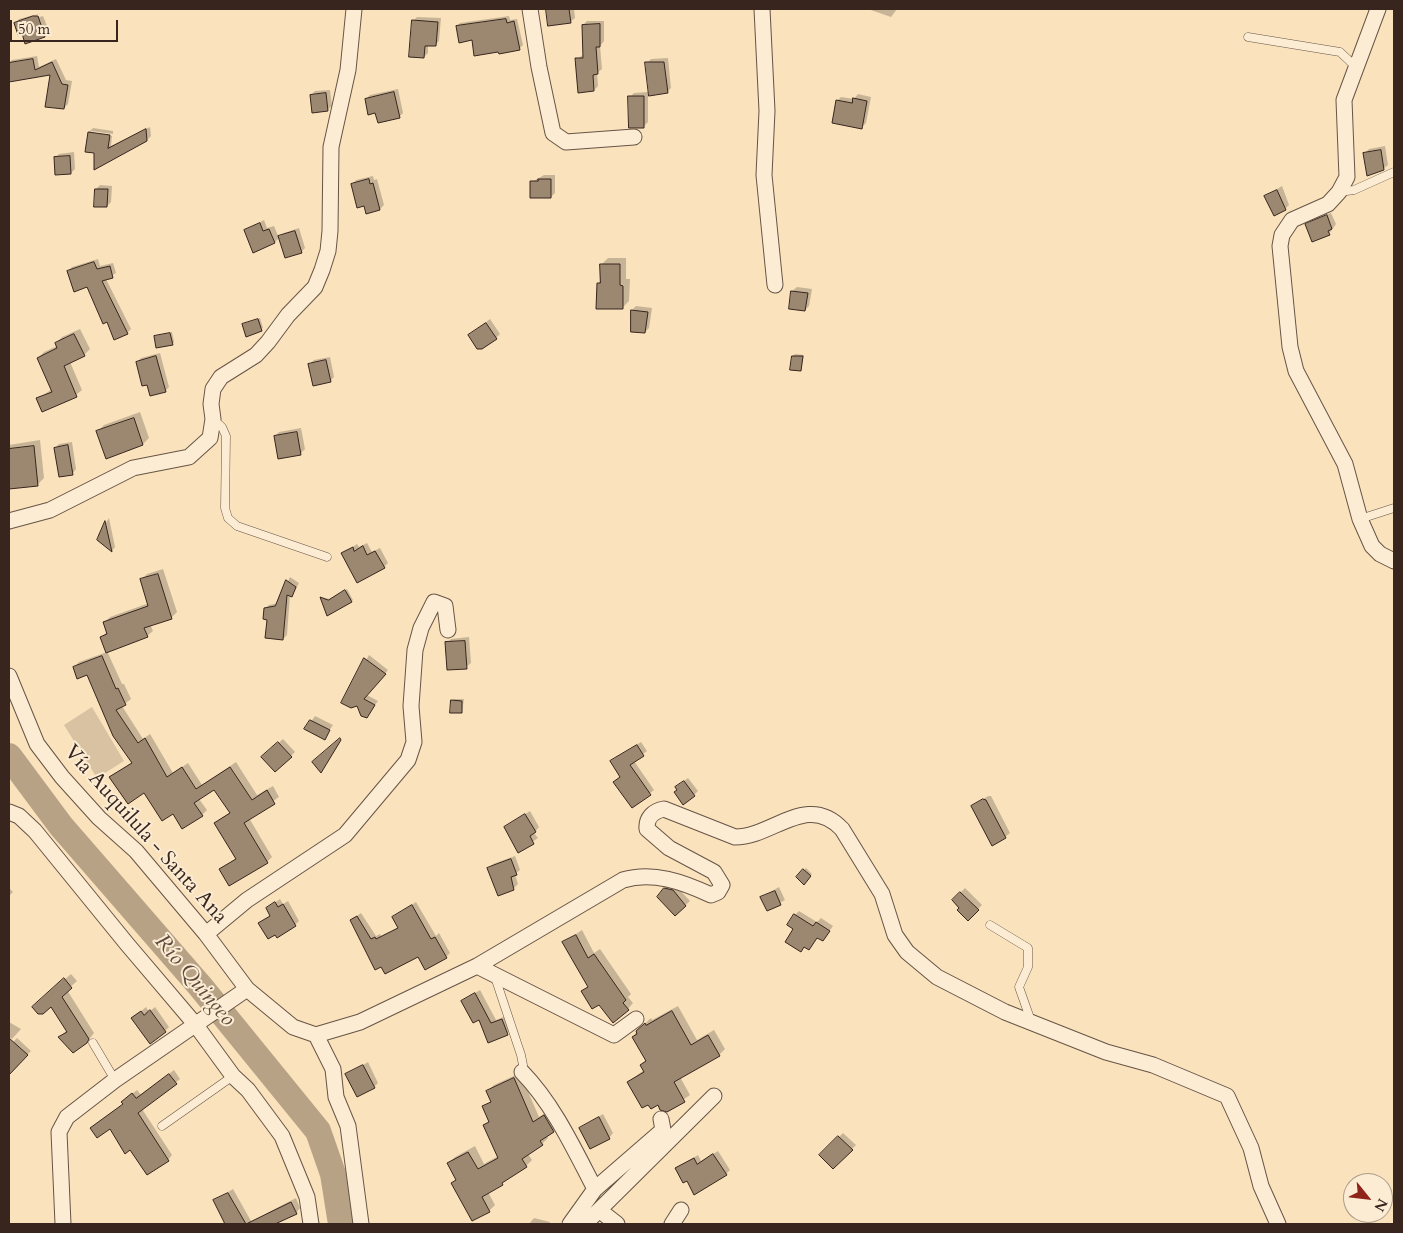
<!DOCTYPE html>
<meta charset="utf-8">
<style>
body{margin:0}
#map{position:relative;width:1403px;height:1233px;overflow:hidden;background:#f9e2bc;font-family:Cardo,serif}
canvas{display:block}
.frame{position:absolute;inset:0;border:10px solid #37251e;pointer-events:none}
.north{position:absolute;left:1343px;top:1173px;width:50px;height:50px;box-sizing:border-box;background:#fbecd3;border:1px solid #ad9c8b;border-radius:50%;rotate:119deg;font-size:14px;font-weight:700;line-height:20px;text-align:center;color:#37251e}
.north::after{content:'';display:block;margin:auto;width:18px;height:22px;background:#8f2418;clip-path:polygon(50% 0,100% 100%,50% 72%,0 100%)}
.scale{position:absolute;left:10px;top:20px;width:108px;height:22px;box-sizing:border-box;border:2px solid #37251e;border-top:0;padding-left:6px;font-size:15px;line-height:18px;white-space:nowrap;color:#37251e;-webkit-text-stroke:4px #fbecd3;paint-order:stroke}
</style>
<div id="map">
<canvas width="1403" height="1233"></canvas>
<div class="frame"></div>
<div class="north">N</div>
<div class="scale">50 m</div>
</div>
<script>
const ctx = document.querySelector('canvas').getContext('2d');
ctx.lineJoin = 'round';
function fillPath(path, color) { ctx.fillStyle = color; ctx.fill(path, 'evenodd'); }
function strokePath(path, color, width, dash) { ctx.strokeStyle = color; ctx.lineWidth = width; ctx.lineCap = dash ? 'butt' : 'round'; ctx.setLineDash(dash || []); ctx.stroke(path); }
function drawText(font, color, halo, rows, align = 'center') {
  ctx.font = font + ' Cardo,serif'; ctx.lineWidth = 4; ctx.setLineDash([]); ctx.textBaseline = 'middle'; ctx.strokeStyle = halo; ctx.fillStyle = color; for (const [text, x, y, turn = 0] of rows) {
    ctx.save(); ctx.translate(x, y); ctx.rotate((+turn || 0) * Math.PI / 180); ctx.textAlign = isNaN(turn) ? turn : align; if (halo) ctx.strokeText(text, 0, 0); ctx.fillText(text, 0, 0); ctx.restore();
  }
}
fillPath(new Path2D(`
 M 92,707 L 124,761 L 97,778 L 64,725 Z`), '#d8c2a1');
fillPath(new Path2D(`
 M 547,9 L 574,9 L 575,18 L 570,22 L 549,24 Z
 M 868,9 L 897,9 L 891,17 Z
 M 42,13 L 19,21 L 19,23 L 43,16 L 49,31 L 44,36 L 23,32 L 15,24 L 19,19 Z
 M 509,16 L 510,20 L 517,19 L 523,45 L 519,49 L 473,38 L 457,26 L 460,23 Z
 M 417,17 L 441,18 L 439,41 L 435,45 L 428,45 L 428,53 L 424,57 L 413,21 Z
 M 587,21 L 604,21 L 604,41 L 600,46 L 602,69 L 597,73 L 598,86 L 594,90 L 577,59 L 584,54 L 583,25 Z
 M 37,56 L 39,67 L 56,59 L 66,80 L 72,81 L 68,104 L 64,108 L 51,73 L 11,81 L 9,63 L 12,60 Z
 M 668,58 L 671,88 L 667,92 L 647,63 L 651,59 Z
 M 398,89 L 403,113 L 399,117 L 366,99 L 370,95 Z
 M 330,90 L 332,106 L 327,110 L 311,95 L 315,91 Z
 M 648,92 L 648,122 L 644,126 L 630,97 L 634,93 Z
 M 858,94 L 871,97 L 866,123 L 861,128 L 837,101 L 841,97 L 854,99 Z
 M 150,127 L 151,136 L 147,140 L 95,152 L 87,151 L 89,132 L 93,128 L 113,131 L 113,134 L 91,131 L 91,133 L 112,136 L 111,146 Z
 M 1385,146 L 1388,165 L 1383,169 L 1365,153 L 1369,149 Z
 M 74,152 L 75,169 L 71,173 L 55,158 L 59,154 Z
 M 544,175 L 555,175 L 555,193 L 551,197 L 532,182 Z
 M 373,176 L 374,180 L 377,179 L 384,205 L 380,209 L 365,204 L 352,185 L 356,180 Z
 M 100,185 L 112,186 L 111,202 L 107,206 L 96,189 Z
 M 1282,186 L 1289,205 L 1285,209 L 1266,196 Z
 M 1331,213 L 1336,224 L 1329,234 L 1307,225 L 1311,220 Z
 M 264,220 L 267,228 L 274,226 L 279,238 L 284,233 L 299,228 L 305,248 L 301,252 L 280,237 L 275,242 L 245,230 Z
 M 608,258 L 626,258 L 626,279 L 630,279 L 629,301 L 623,307 L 598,284 L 601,280 L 601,265 Z
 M 98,259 L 100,266 L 113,263 L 116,273 L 106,279 L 131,329 L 127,333 L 88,286 L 68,271 L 72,267 Z
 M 797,287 L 812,289 L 809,306 L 805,310 L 792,291 Z
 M 636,306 L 652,308 L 649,328 L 645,332 L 631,320 L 632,310 Z
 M 260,318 L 263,328 L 247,335 L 243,325 Z
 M 490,319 L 500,334 L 496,338 L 469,335 Z
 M 80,329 L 90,349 L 84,355 L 70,362 L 82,390 L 76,395 L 38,399 L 52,389 L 38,358 L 44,352 L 57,346 L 56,343 L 62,337 Z
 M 172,332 L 174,342 L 172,344 L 155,336 Z
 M 160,353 L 169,387 L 165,391 L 148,383 L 137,362 L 141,358 Z
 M 795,354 L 804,355 L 801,369 L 793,356 Z
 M 330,357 L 334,377 L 330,381 L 310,364 L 314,360 Z
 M 140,412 L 149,438 L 143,444 L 97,432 L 104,425 Z
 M 301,428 L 305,449 L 301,453 L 279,458 L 275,436 L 279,432 Z
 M 40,440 L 44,478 L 38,484 L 9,488 L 9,445 Z
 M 72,442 L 76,469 L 72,474 L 55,448 L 59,444 Z
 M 109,518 L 115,547 L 112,551 L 99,541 L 98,535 Z
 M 367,543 L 372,552 L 380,548 L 388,563 L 384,567 L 343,553 L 357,544 L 359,547 Z
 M 163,569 L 177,612 L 171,618 L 150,624 L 153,631 L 147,636 L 107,651 L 122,684 L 124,684 L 131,699 L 122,706 L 143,739 L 150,734 L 173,773 L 188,763 L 202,785 L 236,762 L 257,795 L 273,786 L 279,797 L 249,818 L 272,857 L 267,862 L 220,870 L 236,858 L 215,823 L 230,812 L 215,788 L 199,799 L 207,810 L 202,815 L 173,813 L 144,791 L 110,777 L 132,762 L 87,674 L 74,667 L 79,662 L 107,652 L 101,637 L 108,631 L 105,622 L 110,617 L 149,603 L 141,580 L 147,574 Z
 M 290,577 L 299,583 L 295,591 L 290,595 L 287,635 L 283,639 L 268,618 L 265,609 L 269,605 L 278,603 Z
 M 347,589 L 353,600 L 328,614 L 321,597 L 330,599 Z
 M 469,637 L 471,663 L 466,667 L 447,643 L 451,639 Z
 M 369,655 L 388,670 L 367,695 L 378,701 L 367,716 L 357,705 L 343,702 Z
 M 454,699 L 464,699 L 462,712 L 452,701 Z
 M 315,716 L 333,725 L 324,738 L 306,729 Z
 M 283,739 L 295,752 L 275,771 L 263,757 Z
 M 641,742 L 647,751 L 634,761 L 654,790 L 632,807 L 616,757 Z
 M 688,778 L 698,791 L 694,795 L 678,790 L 681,783 Z
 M 988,796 L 991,796 L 1010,833 L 1005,837 L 973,806 Z
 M 530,811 L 539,827 L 534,833 L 538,838 L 519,851 L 505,827 Z
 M 515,856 L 520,870 L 515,874 L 518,884 L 513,889 L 489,868 L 493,864 Z
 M 806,868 L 812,874 L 804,883 L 798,877 Z
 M 669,884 L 677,887 L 690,901 L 675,915 L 661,892 Z
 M 779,887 L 785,900 L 767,910 L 762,897 Z
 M 9,888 L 13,892 L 9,896 Z
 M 965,888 L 982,905 L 968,919 L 953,900 Z
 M 280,899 L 283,904 L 288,901 L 299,921 L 295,925 L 260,923 L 271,915 L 267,908 Z
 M 416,902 L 436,936 L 439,933 L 450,953 L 446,957 L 419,955 L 386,972 L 351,920 L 361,913 L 376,936 L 380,934 L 381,936 L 399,927 L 393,917 Z
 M 799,911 L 817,922 L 821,918 L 833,926 L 823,940 L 818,937 L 809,949 L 805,946 L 795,929 L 795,915 Z
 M 582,930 L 594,953 L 600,949 L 631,994 L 628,997 L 633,1003 L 628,1009 L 583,991 L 589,985 L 564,942 Z
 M 71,974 L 77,981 L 67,990 L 94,1033 L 87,1042 L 60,1037 L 67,1030 L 51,1005 L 39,1002 Z
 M 480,990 L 496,1020 L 506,1016 L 511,1029 L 507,1034 L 479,1019 L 462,1001 Z
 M 678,1006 L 697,1040 L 714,1030 L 725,1049 L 719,1055 L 680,1077 L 690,1095 L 667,1111 L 628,1082 L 644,1070 L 641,1065 L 646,1060 L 633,1037 L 637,1031 L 651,1018 L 652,1020 Z
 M 146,1007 L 149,1012 L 155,1007 L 169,1027 L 165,1031 L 133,1018 Z
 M 9,1022 L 21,1029 L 12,1039 L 9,1037 Z
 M 17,1038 L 31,1051 L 9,1073 L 9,1046 Z
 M 368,1062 L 378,1083 L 374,1087 L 347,1075 Z
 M 174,1070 L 180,1079 L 142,1109 L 172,1155 L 168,1160 L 127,1098 L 137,1090 L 141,1095 Z
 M 520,1073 L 539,1117 L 550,1110 L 560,1125 L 547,1136 L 548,1138 L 542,1144 L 528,1154 L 532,1160 L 526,1166 L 488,1192 L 495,1205 L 489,1211 L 453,1183 L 457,1179 L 448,1164 L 455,1157 L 475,1146 L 484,1164 L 498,1156 L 485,1125 L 490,1120 L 484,1107 L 492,1100 L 488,1091 L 494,1085 Z
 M 603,1114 L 613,1133 L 609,1138 L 581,1128 Z
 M 843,1133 L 856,1145 L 834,1167 L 821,1155 Z
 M 718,1151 L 730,1170 L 726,1174 L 687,1179 L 676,1168 L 698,1155 L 701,1161 Z
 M 233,1189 L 251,1221 L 249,1224 L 220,1224 L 225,1222 L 214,1201 Z
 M 296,1198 L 300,1208 L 296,1213 L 272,1224 L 266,1224 L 262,1217 L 267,1213 Z
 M 534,1218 L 550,1222 L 549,1224 L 529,1224 Z`), '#0003');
strokePath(new Path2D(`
 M 9,756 L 61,826 L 200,986 L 318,1131 L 333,1174 L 341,1224`), '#b7a286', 26);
const building = new Path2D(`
 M 546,9 L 569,9 L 571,23 L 548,26 Z
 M 33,16 L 38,16 L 45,37 L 25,44 L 22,33 L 18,35 L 14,23 Z
 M 506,19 L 507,23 L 514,21 L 520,50 L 499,54 L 498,52 L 474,56 L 472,40 L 459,43 L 456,26 Z
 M 412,20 L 438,22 L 436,46 L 425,46 L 424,58 L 409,57 Z
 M 600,24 L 600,47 L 596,47 L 598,74 L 593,75 L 594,91 L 578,93 L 575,58 L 583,58 L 582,25 Z
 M 33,59 L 35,70 L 52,62 L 62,84 L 68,85 L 64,109 L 45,107 L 50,75 L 9,82 L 9,63 Z
 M 645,62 L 664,62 L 668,93 L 649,96 Z
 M 394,92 L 400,118 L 378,123 L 375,113 L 368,115 L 365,99 Z
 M 326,93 L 328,111 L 312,113 L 310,95 Z
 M 628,96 L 644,96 L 644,128 L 629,128 Z
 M 853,98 L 867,101 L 862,129 L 832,123 L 836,100 L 852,103 Z
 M 146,129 L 147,141 L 94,170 L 94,153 L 85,152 L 88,132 L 110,135 L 108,148 Z
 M 1381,150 L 1384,170 L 1367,176 L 1363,153 Z
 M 70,156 L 71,174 L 55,175 L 54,157 Z
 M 369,179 L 370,184 L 373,183 L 380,210 L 366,214 L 364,206 L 357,208 L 351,184 Z
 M 538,179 L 551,179 L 551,198 L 530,198 L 530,181 L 538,181 Z
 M 95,189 L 108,189 L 107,207 L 94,207 Z
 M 1277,190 L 1286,210 L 1274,216 L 1264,196 Z
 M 1327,215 L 1332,229 L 1328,231 L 1330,235 L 1312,242 L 1305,224 Z
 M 260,223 L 263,231 L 269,229 L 275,243 L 253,253 L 244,230 Z
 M 295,231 L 302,253 L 285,258 L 278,236 Z
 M 94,262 L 97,269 L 110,266 L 113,278 L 102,281 L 128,334 L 114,340 L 107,322 L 103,324 L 87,287 L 74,292 L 67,271 Z
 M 600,264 L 620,264 L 620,285 L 623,286 L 623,309 L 596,309 L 597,283 L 600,283 Z
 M 791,291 L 808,293 L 805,311 L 789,309 Z
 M 631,310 L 648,312 L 645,333 L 631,332 Z
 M 258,319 L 262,331 L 246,337 L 242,324 Z
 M 486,323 L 497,339 L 482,349 L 477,349 L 468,335 Z
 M 170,333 L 173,345 L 156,348 L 154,336 Z
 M 74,334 L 85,356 L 64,366 L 77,397 L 42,412 L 36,398 L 52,392 L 37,358 L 57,348 L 55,343 Z
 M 156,356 L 166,392 L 150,396 L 147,385 L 142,386 L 136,362 Z
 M 792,356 L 803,356 L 801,371 L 790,370 Z
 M 326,360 L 331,382 L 313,386 L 308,364 Z
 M 134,418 L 143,445 L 106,459 L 96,431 Z
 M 297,432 L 301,455 L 278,459 L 274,436 Z
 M 68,445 L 73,475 L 59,477 L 54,448 Z
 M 34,446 L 38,486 L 9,489 L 9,449 Z
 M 105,521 L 112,552 L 97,540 Z
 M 363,546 L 367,555 L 375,551 L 385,568 L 357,583 L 341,553 L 353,547 L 354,551 Z
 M 158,574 L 172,619 L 144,628 L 148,637 L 106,653 L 100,637 L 107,634 L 103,622 L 148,606 L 140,579 Z
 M 286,580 L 296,587 L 292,597 L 287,595 L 283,640 L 265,638 L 267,620 L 263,619 L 264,608 L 275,606 Z
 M 345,590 L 352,602 L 327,616 L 320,597 L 328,600 Z
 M 465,641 L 467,669 L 447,670 L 445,642 Z
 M 102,656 L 116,689 L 118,688 L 126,705 L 116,710 L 138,743 L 145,738 L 167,777 L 182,767 L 196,789 L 230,767 L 252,800 L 267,790 L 275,804 L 244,823 L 268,863 L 229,886 L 219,869 L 236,859 L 214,823 L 230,813 L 214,790 L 194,803 L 203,816 L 182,829 L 173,814 L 162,821 L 144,793 L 128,804 L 109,777 L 132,763 L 113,736 L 87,675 L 77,679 L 73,667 Z
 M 364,658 L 386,674 L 364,699 L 375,705 L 367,718 L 361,716 L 357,706 L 351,708 L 341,703 Z
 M 451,700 L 462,701 L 462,713 L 450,713 Z
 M 310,720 L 330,730 L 325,740 L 304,729 Z
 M 340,738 L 341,740 L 321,773 L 312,762 Z
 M 278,742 L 292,757 L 275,772 L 261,757 Z
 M 637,745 L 644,756 L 630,765 L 651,795 L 632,808 L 613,782 L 620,777 L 610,761 Z
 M 684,781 L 695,796 L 683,805 L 674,792 L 677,790 L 675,787 Z
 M 983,799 L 986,800 L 1006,838 L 992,846 L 971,806 Z
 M 525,814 L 536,832 L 530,836 L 534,844 L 518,853 L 504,827 Z
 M 511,859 L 517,875 L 511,877 L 514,890 L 498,896 L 487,868 Z
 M 803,869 L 811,876 L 804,885 L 796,877 Z
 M 664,888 L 673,890 L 686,906 L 675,916 L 657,897 Z
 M 775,891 L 781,905 L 767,911 L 760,897 Z
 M 960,892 L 979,910 L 968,921 L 957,910 L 959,908 L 952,900 Z
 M 275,902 L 278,907 L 283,904 L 296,926 L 277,938 L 275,935 L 268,939 L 258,923 L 270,916 L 266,908 Z
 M 412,905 L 431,939 L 435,937 L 447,958 L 425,970 L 418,957 L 385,974 L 381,967 L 375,970 L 350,920 L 357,916 L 371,939 L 375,937 L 376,939 L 398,928 L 392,917 Z
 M 794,914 L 813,926 L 816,922 L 830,931 L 823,941 L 817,938 L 809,950 L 804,947 L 801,952 L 785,942 L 793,929 L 787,925 Z
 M 576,935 L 588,958 L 594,954 L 626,1000 L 623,1003 L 629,1010 L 613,1023 L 599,1005 L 592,1009 L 581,991 L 588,987 L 562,942 Z
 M 64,978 L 72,988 L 62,997 L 89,1039 L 87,1043 L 73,1053 L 58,1037 L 67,1032 L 51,1007 L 43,1014 L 38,1014 L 32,1007 Z
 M 475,993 L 491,1023 L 502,1019 L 508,1035 L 488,1043 L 479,1020 L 473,1023 L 461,1001 Z
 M 150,1010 L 166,1032 L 150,1044 L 131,1018 L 141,1011 L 144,1015 Z
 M 672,1011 L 691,1045 L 708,1035 L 720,1056 L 674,1082 L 685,1102 L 667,1112 L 660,1110 L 658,1105 L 651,1109 L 648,1105 L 642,1108 L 627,1082 L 644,1072 L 640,1065 L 646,1061 L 632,1037 L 637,1034 L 636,1031 L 645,1023 L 646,1025 Z
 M 9,1038 L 28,1055 L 9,1075 Z
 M 363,1065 L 375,1088 L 357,1097 L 345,1074 Z
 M 169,1074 L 177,1084 L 138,1113 L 169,1161 L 147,1175 L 130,1150 L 125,1154 L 110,1129 L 97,1138 L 90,1128 L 123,1104 L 121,1102 L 132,1093 L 136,1098 Z
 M 514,1078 L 533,1122 L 544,1115 L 554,1132 L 540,1141 L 543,1145 L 522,1159 L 527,1167 L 502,1183 L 503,1185 L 482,1197 L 490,1212 L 472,1221 L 451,1183 L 456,1180 L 447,1163 L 468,1152 L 478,1169 L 498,1158 L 483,1125 L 489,1122 L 482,1106 L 491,1102 L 486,1091 Z
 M 599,1117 L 610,1139 L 590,1149 L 579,1128 Z
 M 838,1136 L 853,1150 L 833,1169 L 819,1155 Z
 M 713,1154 L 727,1175 L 694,1195 L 687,1181 L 683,1183 L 675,1168 L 694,1158 L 697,1164 Z
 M 228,1193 L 246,1224 L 291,1202 L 297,1214 L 275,1224 L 225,1224 L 213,1200 Z`);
fillPath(building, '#9c8770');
strokePath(building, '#37251e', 1);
const lane = new Path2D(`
 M 1248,37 L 1340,52 L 1357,68
 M 1339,192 L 1354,190 L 1394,172
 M 213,419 L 222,427 L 226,436 L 225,508 L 228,518 L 237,526 L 327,557
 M 1360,519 L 1394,508
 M 990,925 L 1028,948 L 1028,967 L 1019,987 L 1031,1021
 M 495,977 L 521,1055 L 523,1065 L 521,1073
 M 93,1043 L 115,1080
 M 162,1126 L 233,1076`);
const street = new Path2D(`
 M 530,9 L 539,67 L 553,133 L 566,142 L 634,137
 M 762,9 L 767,111 L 764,175 L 775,285
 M 1378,9 L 1344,100 L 1347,177 L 1339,192 L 1328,204 L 1292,220 L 1282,235 L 1280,246 L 1290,347 L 1296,371 L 1345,464 L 1360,519 L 1372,546 L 1380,554 L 1394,561
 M 9,521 L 50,510 L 133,468 L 189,457 L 210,438 L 213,419 L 211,404 L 213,389 L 221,377 L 256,355 L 268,342 L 288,315 L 315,287 L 322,270 L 328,251 L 330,231 L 331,147 L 348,70 L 354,9
 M 9,676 L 37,744 L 62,777 L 99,818 L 136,851 L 206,934 L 247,989 L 293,1027 L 316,1035 L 360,1022 L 477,966 L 623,880 C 653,871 683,882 711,895 L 718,892 L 722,885 L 714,872 L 669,848 L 647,829 C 646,818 653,811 664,809 L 735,837 C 773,837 807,792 842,829 L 882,894 L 895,935 L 907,952 L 937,977 L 1005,1012 L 1106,1052 L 1153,1065 L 1227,1096 L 1251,1148 L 1261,1186 L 1278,1224
 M 9,812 L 19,816 L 35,831 L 127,944 L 195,1024 L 233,1076 L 248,1090 L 282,1136 L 307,1197 L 311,1224
 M 206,934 L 247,900 L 345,835 L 408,760 L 414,742 L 411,706 L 415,650 L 421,628 L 434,602 L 445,606 L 448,630
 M 477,966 L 614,1035 L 636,1019
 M 316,1035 L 333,1069 L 336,1097 L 348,1126 L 361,1224
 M 522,1072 C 554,1105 574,1149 595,1189
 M 599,1210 L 617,1224
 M 63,1224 L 59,1132 L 67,1117 L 115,1080 L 247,989
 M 570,1224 L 595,1189 L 663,1130 L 661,1119
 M 585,1224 L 714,1096
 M 672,1224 L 681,1210`);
strokePath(lane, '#685446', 9);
strokePath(street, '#685446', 17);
strokePath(lane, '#fbecd3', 8);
strokePath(street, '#fbecd3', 15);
drawText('21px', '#37251e', '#fbecd3', [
 ["Vía Auquilula - Santa Ana",145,835,48]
]);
drawText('italic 22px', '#5d4a3d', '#fbecd3', [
 ["Río Quingeo",194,981,50]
]);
</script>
